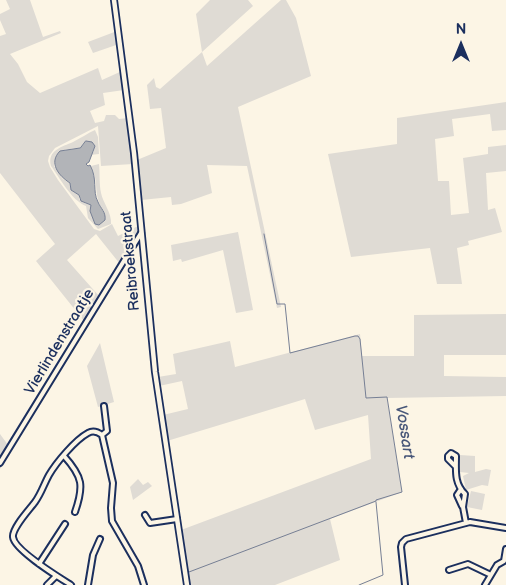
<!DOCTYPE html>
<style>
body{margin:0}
#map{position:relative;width:506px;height:585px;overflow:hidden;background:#fcf5e5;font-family:"Balsamiq Sans",sans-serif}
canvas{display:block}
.north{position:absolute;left:436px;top:20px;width:50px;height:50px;-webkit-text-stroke:4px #fcf5e5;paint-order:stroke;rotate:0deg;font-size:14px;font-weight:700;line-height:20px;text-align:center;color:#1b2f5e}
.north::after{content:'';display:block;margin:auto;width:18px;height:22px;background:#1b2f5e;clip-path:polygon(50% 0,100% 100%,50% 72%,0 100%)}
</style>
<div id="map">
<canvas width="506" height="585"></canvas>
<div class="north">N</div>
</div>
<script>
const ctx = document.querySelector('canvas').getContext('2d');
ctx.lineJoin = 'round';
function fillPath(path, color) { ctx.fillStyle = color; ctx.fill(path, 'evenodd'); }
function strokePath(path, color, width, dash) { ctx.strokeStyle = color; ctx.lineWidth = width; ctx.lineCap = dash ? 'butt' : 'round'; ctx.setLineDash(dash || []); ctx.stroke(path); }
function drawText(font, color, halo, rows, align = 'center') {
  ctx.font = font + ' "Balsamiq Sans",sans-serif'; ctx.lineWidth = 4.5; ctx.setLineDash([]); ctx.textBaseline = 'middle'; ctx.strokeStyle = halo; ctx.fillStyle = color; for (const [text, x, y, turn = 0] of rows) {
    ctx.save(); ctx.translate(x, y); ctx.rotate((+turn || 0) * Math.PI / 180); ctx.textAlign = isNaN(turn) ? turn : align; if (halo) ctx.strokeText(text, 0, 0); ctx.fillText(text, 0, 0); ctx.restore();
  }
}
fillPath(new Path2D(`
 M 6,0 L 30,0 L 43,37 L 60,31 L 61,33 L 10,54 L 18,64 L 27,82 L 40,93 L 98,68 L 102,80 L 122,71 L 124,90 L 103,93 L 105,105 L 90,111 L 95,123 L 104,121 L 106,115 L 115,115 L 119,119 L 128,118 L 133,164 L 101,166 L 98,126 L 55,148 L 49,156 L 48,161 L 50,167 L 58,180 L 94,229 L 100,231 L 112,224 L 118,236 L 138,226 L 139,233 L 120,264 L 96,234 L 67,260 L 99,296 L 84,321 L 36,261 L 55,244 L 0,173 L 0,36 L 6,34 L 0,20 L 0,14 L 10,9 Z
 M 210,0 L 248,0 L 253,6 L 202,52 L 207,66 L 281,0 L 286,0 L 296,18 L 311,76 L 238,107 L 281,307 L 277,308 L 247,166 L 207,165 L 212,193 L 181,204 L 172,205 L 171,197 L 141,200 L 137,160 L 166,148 L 161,108 L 150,109 L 147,85 L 154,78 L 156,87 L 160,89 L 202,52 L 196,14 Z
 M 117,31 L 119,44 L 93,53 L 88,42 Z
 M 506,102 L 506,130 L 492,131 L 490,114 L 452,119 L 454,136 L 435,139 L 438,181 L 449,181 L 451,215 L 469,213 L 463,158 L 488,154 L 488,147 L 506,145 L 506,171 L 486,173 L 488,210 L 495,208 L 502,232 L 468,241 L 469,245 L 457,248 L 462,284 L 437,284 L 430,248 L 351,257 L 328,154 L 397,144 L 397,118 Z
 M 95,130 L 98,137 L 99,154 L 90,155 L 94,151 L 84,143 L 80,148 C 63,150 59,148 54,166 L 63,179 L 70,183 L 71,190 L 79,195 L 79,199 L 85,203 L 91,205 L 91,214 L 99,225 L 104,211 C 92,195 100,183 91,166 L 99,164 C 100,173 99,183 101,193 C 103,203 112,213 111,224 L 98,229 L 88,218 L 86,206 C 71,200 60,178 51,166 C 47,150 62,147 73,142 C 81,138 88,133 95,130 Z
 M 238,232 L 253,310 L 236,313 L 223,250 L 182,262 L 181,259 L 173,261 L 171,245 Z
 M 506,314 L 506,355 L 444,355 L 444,376 L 506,377 L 506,396 L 387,398 L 402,492 L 330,519 L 340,560 L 275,585 L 190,585 L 181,530 L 371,459 L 368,415 L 315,430 L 305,399 L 167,441 L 163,415 L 188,409 L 182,381 L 159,386 L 158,377 L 176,374 L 173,354 L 230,341 L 235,367 L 360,334 L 362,356 L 414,356 L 414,315 Z
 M 75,341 L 77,342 L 0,469 L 0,434 L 8,445 L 54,369 L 58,371 Z
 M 100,343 L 114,402 L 98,407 L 87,366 Z
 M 460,455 L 475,456 L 475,472 L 486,469 L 491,470 L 488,486 L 482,485 L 466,490 L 463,476 L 469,473 L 460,472 Z
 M 138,479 L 143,485 L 148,482 L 152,486 L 133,500 L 130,487 Z
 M 471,491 L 485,494 L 482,510 L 467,507 Z`), '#dfdbd4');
const water = new Path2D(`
 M 86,141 L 92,142 L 95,146 L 89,162 L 86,164 L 88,166 L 90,165 C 98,179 92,191 98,202 C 101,209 106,212 105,220 L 99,225 L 95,224 L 90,211 L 91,205 L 81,201 L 79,195 L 71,190 L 70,183 C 59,176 48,163 60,151 L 80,148 Z`);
fillPath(water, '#b2b4b8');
strokePath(water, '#767f94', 1);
strokePath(new Path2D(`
 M 189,572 L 376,501 L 376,500 L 402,492 L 387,397 L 366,398 L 360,339 L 358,336 L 355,336 L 290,353 L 285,304 L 277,304 L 264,234
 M 359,585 L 383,575 L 376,502`), '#767f94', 1);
const minor = new Path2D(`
 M 102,435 L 107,431 L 104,406
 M 64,456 C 83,477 84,486 75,512
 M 0,463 L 141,233
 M 455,466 L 448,459 L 448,456 L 451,453 L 456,456 C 456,471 454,483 465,494 L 463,507 L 466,523
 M 461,489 L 457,495 L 462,506
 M 145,515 L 150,523 L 177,519
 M 39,564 L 65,524
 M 449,570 L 468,564 L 491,575
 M 47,585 L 56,576
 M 71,585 C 60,578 14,550 13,537 C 12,528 29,510 35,502 C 41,494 44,484 49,475 C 56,463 75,440 88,433 C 93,430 98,432 102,435 L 113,483 L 111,508 L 112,521 L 138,566 L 144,585
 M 88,585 L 93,555 L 100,539
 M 405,585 L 401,547 L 402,543 L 406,539 L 470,522 L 506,528
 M 485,585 L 497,565 L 504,561 L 506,549`);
const tertiary = new Path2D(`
 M 114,0 L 134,153 L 155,372 L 187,585`);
strokePath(minor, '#1b2f5e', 8);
strokePath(tertiary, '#1b2f5e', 8);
strokePath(minor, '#fcf5e5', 4);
strokePath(tertiary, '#fcf5e5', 4.5);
drawText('15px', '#1b2f5e', '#fcf5e5', [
 ["Reibroekstraat",131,261,-95],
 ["Vierlindenstraatje",60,342,-59]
]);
drawText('italic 16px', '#485779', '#fcf5e5', [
 ["Vossart",404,432,81]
]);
</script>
